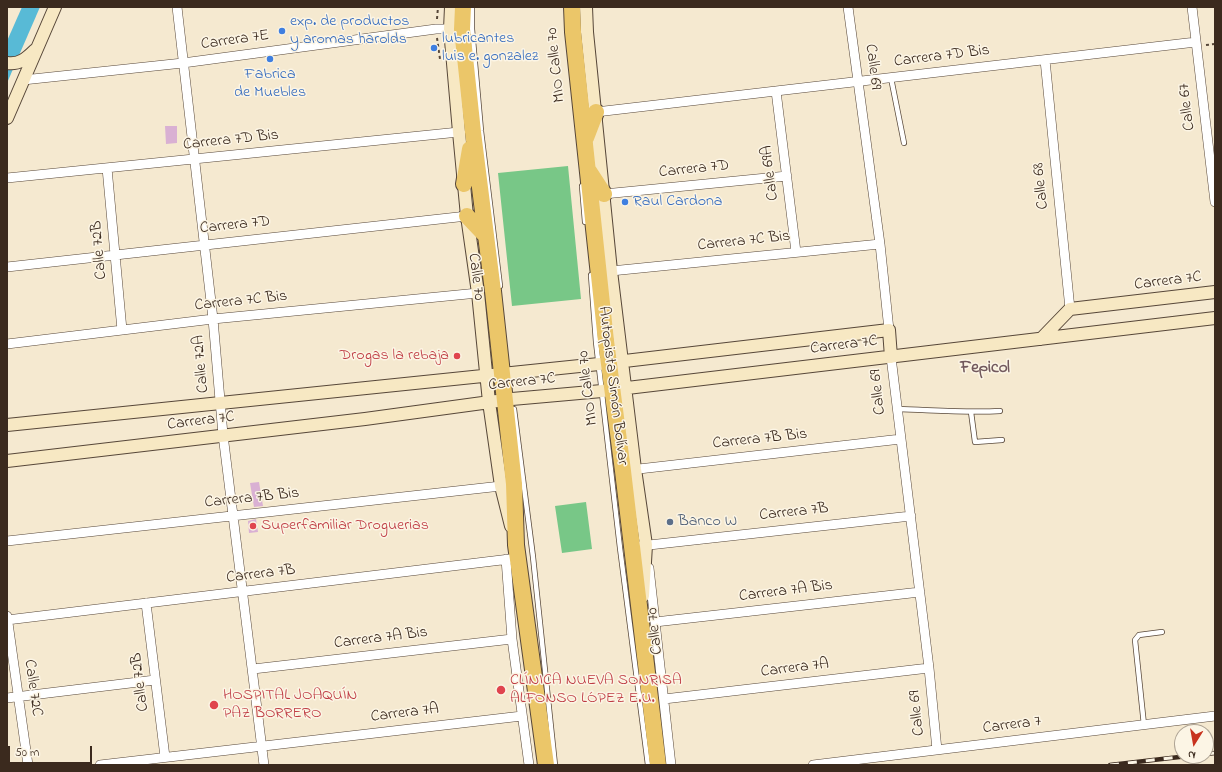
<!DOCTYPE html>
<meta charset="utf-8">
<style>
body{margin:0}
#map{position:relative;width:1222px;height:772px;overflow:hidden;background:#f5e9d0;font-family:"Indie Flower",sans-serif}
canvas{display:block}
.frame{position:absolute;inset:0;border:8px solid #3b2a1e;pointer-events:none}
.north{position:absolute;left:1174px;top:724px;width:40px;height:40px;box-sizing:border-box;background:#fcf5e5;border:1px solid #afa495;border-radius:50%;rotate:191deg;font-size:11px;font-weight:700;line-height:16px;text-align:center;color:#3b2a1e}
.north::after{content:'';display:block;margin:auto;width:14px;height:18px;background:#c8321e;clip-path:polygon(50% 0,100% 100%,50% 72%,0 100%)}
.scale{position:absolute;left:8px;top:746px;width:84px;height:18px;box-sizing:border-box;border:2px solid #3b2a1e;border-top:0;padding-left:5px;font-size:12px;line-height:14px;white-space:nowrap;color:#3b2a1e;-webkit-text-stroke:3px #fcf5e5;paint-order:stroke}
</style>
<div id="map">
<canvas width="1222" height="772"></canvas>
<div class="frame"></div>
<div class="north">N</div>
<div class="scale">50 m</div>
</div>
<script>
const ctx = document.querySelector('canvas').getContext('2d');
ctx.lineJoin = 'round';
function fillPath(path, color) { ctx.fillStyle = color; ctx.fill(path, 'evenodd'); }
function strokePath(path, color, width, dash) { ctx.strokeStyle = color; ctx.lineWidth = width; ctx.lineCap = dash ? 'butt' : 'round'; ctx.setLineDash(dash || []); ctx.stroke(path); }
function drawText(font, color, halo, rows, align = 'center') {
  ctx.font = font + ' "Indie Flower",sans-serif'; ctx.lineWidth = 3; ctx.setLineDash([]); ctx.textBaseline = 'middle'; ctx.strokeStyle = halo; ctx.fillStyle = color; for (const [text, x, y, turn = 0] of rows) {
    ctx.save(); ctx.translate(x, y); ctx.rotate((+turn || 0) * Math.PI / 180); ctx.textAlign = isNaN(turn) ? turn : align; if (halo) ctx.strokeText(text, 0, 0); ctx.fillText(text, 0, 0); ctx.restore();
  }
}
fillPath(new Path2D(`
 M 568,166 L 581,299 L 512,306 L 498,173 Z
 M 586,502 L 592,549 L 562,553 L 555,506 Z`), '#78c787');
fillPath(new Path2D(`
 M 22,7 L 40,7 L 7,83 L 7,41 Z`), '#58bad6');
fillPath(new Path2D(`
 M 165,126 L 177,126 L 177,143 L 166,144 Z
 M 259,482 L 263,506 L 254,507 L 250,483 Z
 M 256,519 L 258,532 L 249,533 L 248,521 Z`), '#d9b0d3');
const lane = new Path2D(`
 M 472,7 L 472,29 L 481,131 L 500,286
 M 891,78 L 904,143
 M 582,186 L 585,222
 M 591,275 L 596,342 L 620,548 L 648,765
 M 514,409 L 533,557 L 555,765
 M 898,409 C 932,410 966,413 1000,411
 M 971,412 L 975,442 L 1002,440
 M 1144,725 L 1135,640 L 1139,635 L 1162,632`);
const street = new Path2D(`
 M 177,7 L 213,319 L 223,435 L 264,765
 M 848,7 L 880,244 L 889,330
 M 1192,7 L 1215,202
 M 1045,60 L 1070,309
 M 23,80 L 183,63 L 436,29 L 450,29
 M 776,91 L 796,252
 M 596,112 L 1196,42
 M 107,168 L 122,330
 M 7,178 L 459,132
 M 604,194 L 787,176
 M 7,267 L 467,216
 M 611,271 L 880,244
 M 7,344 L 213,319 L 478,293
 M 891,357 L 929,668 L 937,750
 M 630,470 L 901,439
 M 7,541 L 501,486
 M 640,546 L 911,516
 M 506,559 L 512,639 L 529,765
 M 649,568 L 671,765
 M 146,603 L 165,757
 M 7,616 L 28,765
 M 7,620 L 518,558
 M 655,622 L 920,592
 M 253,669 L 512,639
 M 7,698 L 155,680
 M 664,699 L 929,668
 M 100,765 L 522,716
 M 813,765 L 1215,716`);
const secondary = new Path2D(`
 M 451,7 L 450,29 L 459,132 L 467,216 L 478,293 L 489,402 L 501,486 L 511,526
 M 586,7 L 587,32 L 611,271 L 635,469 L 646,545 L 643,596
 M 7,63 C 19,65 27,58 35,50
 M 7,118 L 55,7
 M 1041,339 L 1070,309 L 1215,292
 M 7,425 L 599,364 L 889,330 L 891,357
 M 7,461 L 365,419 L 512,399 L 602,391 L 1215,318`);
const highway = new Path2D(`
 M 463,7 L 462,29 L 473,132 L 493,291 L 514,484 L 516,545 L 546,765
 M 572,7 L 573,32 L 606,341 L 623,471 L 658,765
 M 586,138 L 596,112
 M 589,171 L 604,194
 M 464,184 L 470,149
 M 467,216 L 486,236`);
strokePath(lane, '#574739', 6);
strokePath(street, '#574739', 10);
strokePath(secondary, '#574739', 14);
strokePath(highway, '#574739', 18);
strokePath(new Path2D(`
 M 437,19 L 438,7
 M 437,38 L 440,59
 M 1206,45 L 1215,44`), '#574739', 2, [3, 3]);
strokePath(lane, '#fff', 4.5);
strokePath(street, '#fff', 9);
strokePath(secondary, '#f7e8c3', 12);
strokePath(highway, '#ebc669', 16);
const rail = new Path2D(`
 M 1206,754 L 1215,753
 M 1110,765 L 1188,756`);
strokePath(rail, '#3b2a1e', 4.5);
strokePath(rail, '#fcf5e5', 3, [9]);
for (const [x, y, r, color] of [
 [282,31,4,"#3f7fe0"],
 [434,48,4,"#3f7fe0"],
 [270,59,4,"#3f7fe0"],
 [625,202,4,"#3f7fe0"],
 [457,356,4,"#e0444e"],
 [670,522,4,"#5c6f8a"],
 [253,526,4,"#e0444e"],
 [501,690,5,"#e0444e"],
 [214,705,5,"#e0444e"]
]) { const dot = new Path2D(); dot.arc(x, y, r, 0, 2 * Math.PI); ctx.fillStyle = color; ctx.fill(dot); strokePath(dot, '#fcf5e5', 1.5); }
drawText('16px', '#366cbe', '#fcf5e5', [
 ["exp. de productos",290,22],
 ["y aromas harolds",290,40],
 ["lubricantes",442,39],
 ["luis e. gonzalez",442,57],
 ["Fabrica",270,75,"center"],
 ["de Muebles",270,93,"center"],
 ["Raul Cardona",633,202]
], 'left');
drawText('16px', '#3b2a1e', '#fcf5e5', [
 ["Carrera 7E",235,41,-8],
 ["Carrera 7D Bis",942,57,-7],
 ["MIO Calle 70",557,65,-96],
 ["Calle 69",872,67,83],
 ["Calle 67",1188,107,-97],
 ["Carrera 7D Bis",231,141,-6],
 ["Carrera 7D",694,170,-6],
 ["Calle 69A",771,173,-97],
 ["Calle 68",1042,186,-96],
 ["Carrera 7D",235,226,-6],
 ["Carrera 7C Bis",744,242,-6],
 ["Calle 72B",100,250,-95],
 ["Calle 70",475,277,83],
 ["Carrera 7C",1168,282,-7],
 ["Carrera 7C Bis",241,302,-6],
 ["Carrera 7C",844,346,-7],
 ["Calle 72A",202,364,-95],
 ["Carrera 7C",522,383,-6],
 ["Autopista Simón Bolívar",612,386,83],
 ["MIO Calle 70",589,388,-97],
 ["Calle 69",879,392,-96],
 ["Carrera 7C",201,422,-7],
 ["Carrera 7B Bis",760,440,-6],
 ["Carrera 7B Bis",252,499,-6],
 ["Carrera 7B",794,513,-6],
 ["Carrera 7B",261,575,-7],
 ["Carrera 7A Bis",786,592,-7],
 ["Calle 70",656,631,-96],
 ["Carrera 7A Bis",381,639,-7],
 ["Carrera 7A",795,669,-7],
 ["Calle 72B",141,682,-97],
 ["Calle 72C",32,688,82],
 ["Calle 69",918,713,-96],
 ["Carrera 7A",405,714,-7],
 ["Carrera 7",1012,726,-7]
]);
drawText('16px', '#be3a42', '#fcf5e5', [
 ["Drogas la rebaja",449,356,"right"],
 ["Superfamiliar Droguerias",261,526],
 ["CLÍNICA NUEVA SONRISA",510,681],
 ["ALFONSO LÓPEZ E.U.",510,699],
 ["HOSPITAL JOAQUÍN",223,696],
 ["PAZ BORRERO",223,714]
], 'left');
drawText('16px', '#4e5e75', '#fcf5e5', [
 ["Banco W",678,522]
], 'left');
drawText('bold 17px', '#72595d', '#fcf5e5', [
 ["Fepicol",985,369]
]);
</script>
